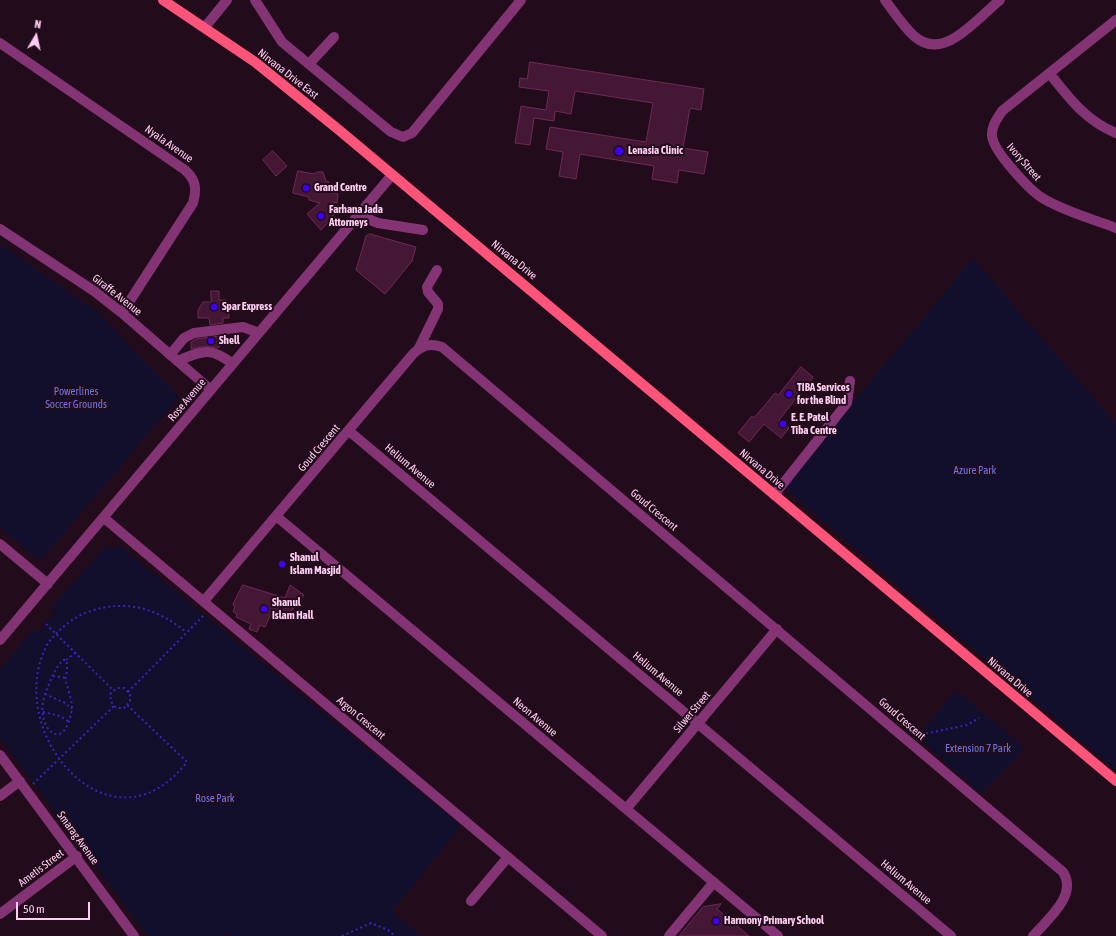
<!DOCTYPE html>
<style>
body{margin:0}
#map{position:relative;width:1116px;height:936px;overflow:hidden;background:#220c1b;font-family:"Asap Condensed",sans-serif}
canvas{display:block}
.north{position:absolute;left:16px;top:16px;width:40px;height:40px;-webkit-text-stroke:3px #220c1b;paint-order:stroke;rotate:9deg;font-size:11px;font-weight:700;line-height:16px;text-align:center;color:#ffcdf2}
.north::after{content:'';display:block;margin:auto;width:14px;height:18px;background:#ffcdf2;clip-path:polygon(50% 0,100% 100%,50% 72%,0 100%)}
.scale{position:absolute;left:16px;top:902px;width:74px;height:18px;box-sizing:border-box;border:2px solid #ffcdf2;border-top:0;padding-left:5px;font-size:12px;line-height:14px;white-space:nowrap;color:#ffcdf2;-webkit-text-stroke:3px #220c1b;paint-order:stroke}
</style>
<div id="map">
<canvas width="1116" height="936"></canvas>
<div class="north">N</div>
<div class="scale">50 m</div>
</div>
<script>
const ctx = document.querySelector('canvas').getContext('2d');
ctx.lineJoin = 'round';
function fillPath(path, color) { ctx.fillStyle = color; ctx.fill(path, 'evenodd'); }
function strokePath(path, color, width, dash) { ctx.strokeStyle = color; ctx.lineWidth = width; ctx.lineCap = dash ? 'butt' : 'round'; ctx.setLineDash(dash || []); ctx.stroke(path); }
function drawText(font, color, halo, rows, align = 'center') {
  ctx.font = font + ' "Asap Condensed",sans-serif'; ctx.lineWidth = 4; ctx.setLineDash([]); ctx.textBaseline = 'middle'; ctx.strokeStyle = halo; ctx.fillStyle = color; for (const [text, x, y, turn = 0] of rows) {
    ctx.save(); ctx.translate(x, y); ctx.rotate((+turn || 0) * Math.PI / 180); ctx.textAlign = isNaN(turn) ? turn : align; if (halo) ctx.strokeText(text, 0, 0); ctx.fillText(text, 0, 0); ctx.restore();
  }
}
fillPath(new Path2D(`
 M 0,244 L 96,311 L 179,397 L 40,561 L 0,528 Z
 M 973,258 L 1116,424 L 1116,771 L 788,491 L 787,485 L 789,480 Z
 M 104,547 L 122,548 L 461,826 L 392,912 L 422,936 L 228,936 L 225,933 L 221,936 L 148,936 L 0,738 L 0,670 L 32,630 L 37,634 L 54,613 L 50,609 Z
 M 956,690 L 1025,748 L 981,794 L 917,737 Z`), '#120f2c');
const building = new Path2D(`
 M 530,62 L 704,89 L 701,110 L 690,108 L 683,148 L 708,152 L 704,174 L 679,170 L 677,183 L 652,179 L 654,166 L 580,154 L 576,179 L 559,176 L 563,152 L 546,149 L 550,127 L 646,142 L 653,103 L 575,91 L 571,114 L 555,111 L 554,121 L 534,118 L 530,145 L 515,143 L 521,106 L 546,110 L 549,91 L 519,87 L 520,78 L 527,79 Z
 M 273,151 L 287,166 L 276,176 L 263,160 Z
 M 298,171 L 314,174 L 317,172 L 323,172 L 326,181 L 329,182 L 327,191 L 338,194 L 337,203 L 334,202 L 333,217 L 321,230 L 307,214 L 320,203 L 309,200 L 309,197 L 293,193 Z
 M 370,234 L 416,247 L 412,261 L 385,294 L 356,270 L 366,236 Z
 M 211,291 L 219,291 L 219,300 L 226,300 L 226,304 L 229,304 L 229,318 L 223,318 L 223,323 L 210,325 L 209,318 L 198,318 L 198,310 L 203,302 L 211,302 Z
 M 224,336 L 224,342 L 218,348 L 206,346 L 191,349 L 191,342 L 196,339 Z
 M 801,367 L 813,377 L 779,420 L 789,428 L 781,438 L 764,424 L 749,442 L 738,433 L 752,416 L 754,418 L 775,393 L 778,395 Z
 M 243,585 L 285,598 L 290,585 L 304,595 L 286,618 L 272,612 L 265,627 L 260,625 L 257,632 L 249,629 L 251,624 L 236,617 L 237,614 L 233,612 L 235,606 L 233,605 Z
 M 721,904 L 717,909 L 749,936 L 679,936 L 703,907 Z`);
fillPath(building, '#441734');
strokePath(building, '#712857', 1);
strokePath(new Path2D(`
 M 46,624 L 114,691
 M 63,660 L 66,660 C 69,668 65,674 66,682 C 68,689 71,698 72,706 C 72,712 70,718 68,724 C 59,745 44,730 43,714 C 41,704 45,693 49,684 C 53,675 56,667 63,660 Z
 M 66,660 L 75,653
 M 53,676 L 66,678
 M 128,692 L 204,615
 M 45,694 L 65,703 L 72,709
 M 127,705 L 130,702 L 130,694 L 124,688 L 117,688 L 110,694 C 111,701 111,704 117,708 L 124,708 L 127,705 L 187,762 C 110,861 0,730 48,643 C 60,628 74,616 91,611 C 127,599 158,609 186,632
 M 43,712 L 60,716 L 69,722
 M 918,739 L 924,734 L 967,725 L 979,718
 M 33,784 L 114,706
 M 342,936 L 371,923 L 388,930 L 395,936`), '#3427b9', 2, [2, 3]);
strokePath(new Path2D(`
 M 255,0 L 282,42 L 391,132 L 403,137 L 412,133 L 521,0
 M 885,0 C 894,12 903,26 914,36 C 944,63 977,18 1000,0
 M 1116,20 L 1002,111 C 997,119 991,127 992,136 C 993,151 1031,192 1044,199 C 1066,212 1093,219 1116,228
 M 205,27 L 227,0
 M 0,43 L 185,170 C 196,180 197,189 193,203 L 122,313
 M 309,64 L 334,37
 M 1050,74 C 1070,99 1086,121 1116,133
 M 358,215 L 378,223 L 423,230
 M 0,229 L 94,291 L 122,313 L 211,390
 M 419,348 L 438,309 L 438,304 L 428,292 L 427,287 L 437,270
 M 170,355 L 184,338 L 194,333 L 243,327 L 259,333
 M 177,361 C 203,351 209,346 233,364
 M 349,431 L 951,936
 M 774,495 L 847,403 L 850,381
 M 276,516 L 778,936
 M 104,518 L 602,936
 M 0,544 L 48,584
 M 204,601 L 413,354 C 422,345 430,343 442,347 L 1063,872 C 1078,895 1048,919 1033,936
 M 0,640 L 392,175
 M 0,755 L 134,936
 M 0,796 L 20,781
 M 626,809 L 777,629
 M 471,901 L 508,857
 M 0,914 L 77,856
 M 669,936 L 714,882`), '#843474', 10);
strokePath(new Path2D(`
 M 163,0 L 255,62 L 339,130 L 1116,781`), '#ff5479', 10);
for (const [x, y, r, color] of [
 [619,151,5,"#3f00f8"],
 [306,188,4,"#3f00f8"],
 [321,216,4,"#3f00f8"],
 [214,307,4,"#3f00f8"],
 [211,341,4,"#3f00f8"],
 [789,394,4,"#3f00f8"],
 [783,424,4,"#3f00f8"],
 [282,564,4,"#3f00f8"],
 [264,609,4,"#3f00f8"],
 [716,921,4,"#3f00f8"]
]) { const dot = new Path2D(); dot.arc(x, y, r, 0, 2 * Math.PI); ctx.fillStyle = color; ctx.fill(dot); strokePath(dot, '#220c1b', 1.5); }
drawText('11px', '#ffcdf2', '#220c1b', [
 ["Nirvana Drive East",288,74,38],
 ["Nyala Avenue",169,144,35],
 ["Ivory Street",1024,162,49],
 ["Nirvana Drive",514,260,39],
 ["Giraffe Avenue",117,295,38],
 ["Rose Avenue",187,400,-50],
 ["Goud Crescent",319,448,-50],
 ["Helium Avenue",410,466,40],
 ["Nirvana Drive",762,469,40],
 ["Goud Crescent",654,510,40],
 ["Helium Avenue",658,674,40],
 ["Nirvana Drive",1010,677,40],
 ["Silwer Street",692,712,-50],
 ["Neon Avenue",535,717,40],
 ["Argon Crescent",361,718,40],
 ["Goud Crescent",902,719,41],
 ["Smarag Avenue",78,838,54],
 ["Ametis Street",41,868,-37],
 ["Helium Avenue",906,882,40]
]);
drawText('bold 11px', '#ffcdf2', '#220c1b', [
 ["Lenasia Clinic",628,151],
 ["Grand Centre",314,188],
 ["Farhana Jada",329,210],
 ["Attorneys",329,223],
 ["Spar Express",222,307],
 ["Shell",219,341],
 ["TIBA Services",797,388],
 ["for the Blind",797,401],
 ["E. E. Patel",791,418],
 ["Tiba Centre",791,431],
 ["Shanul",290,558],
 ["Islam Masjid",290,571],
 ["Shanul",272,603],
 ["Islam Hall",272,616],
 ["Harmony Primary School",724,921]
], 'left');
drawText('11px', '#6c78ea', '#220c1b', [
 ["Powerlines",76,392],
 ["Soccer Grounds",76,405],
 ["Azure Park",975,471],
 ["Extension 7 Park",978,749],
 ["Rose Park",215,799]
]);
</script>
